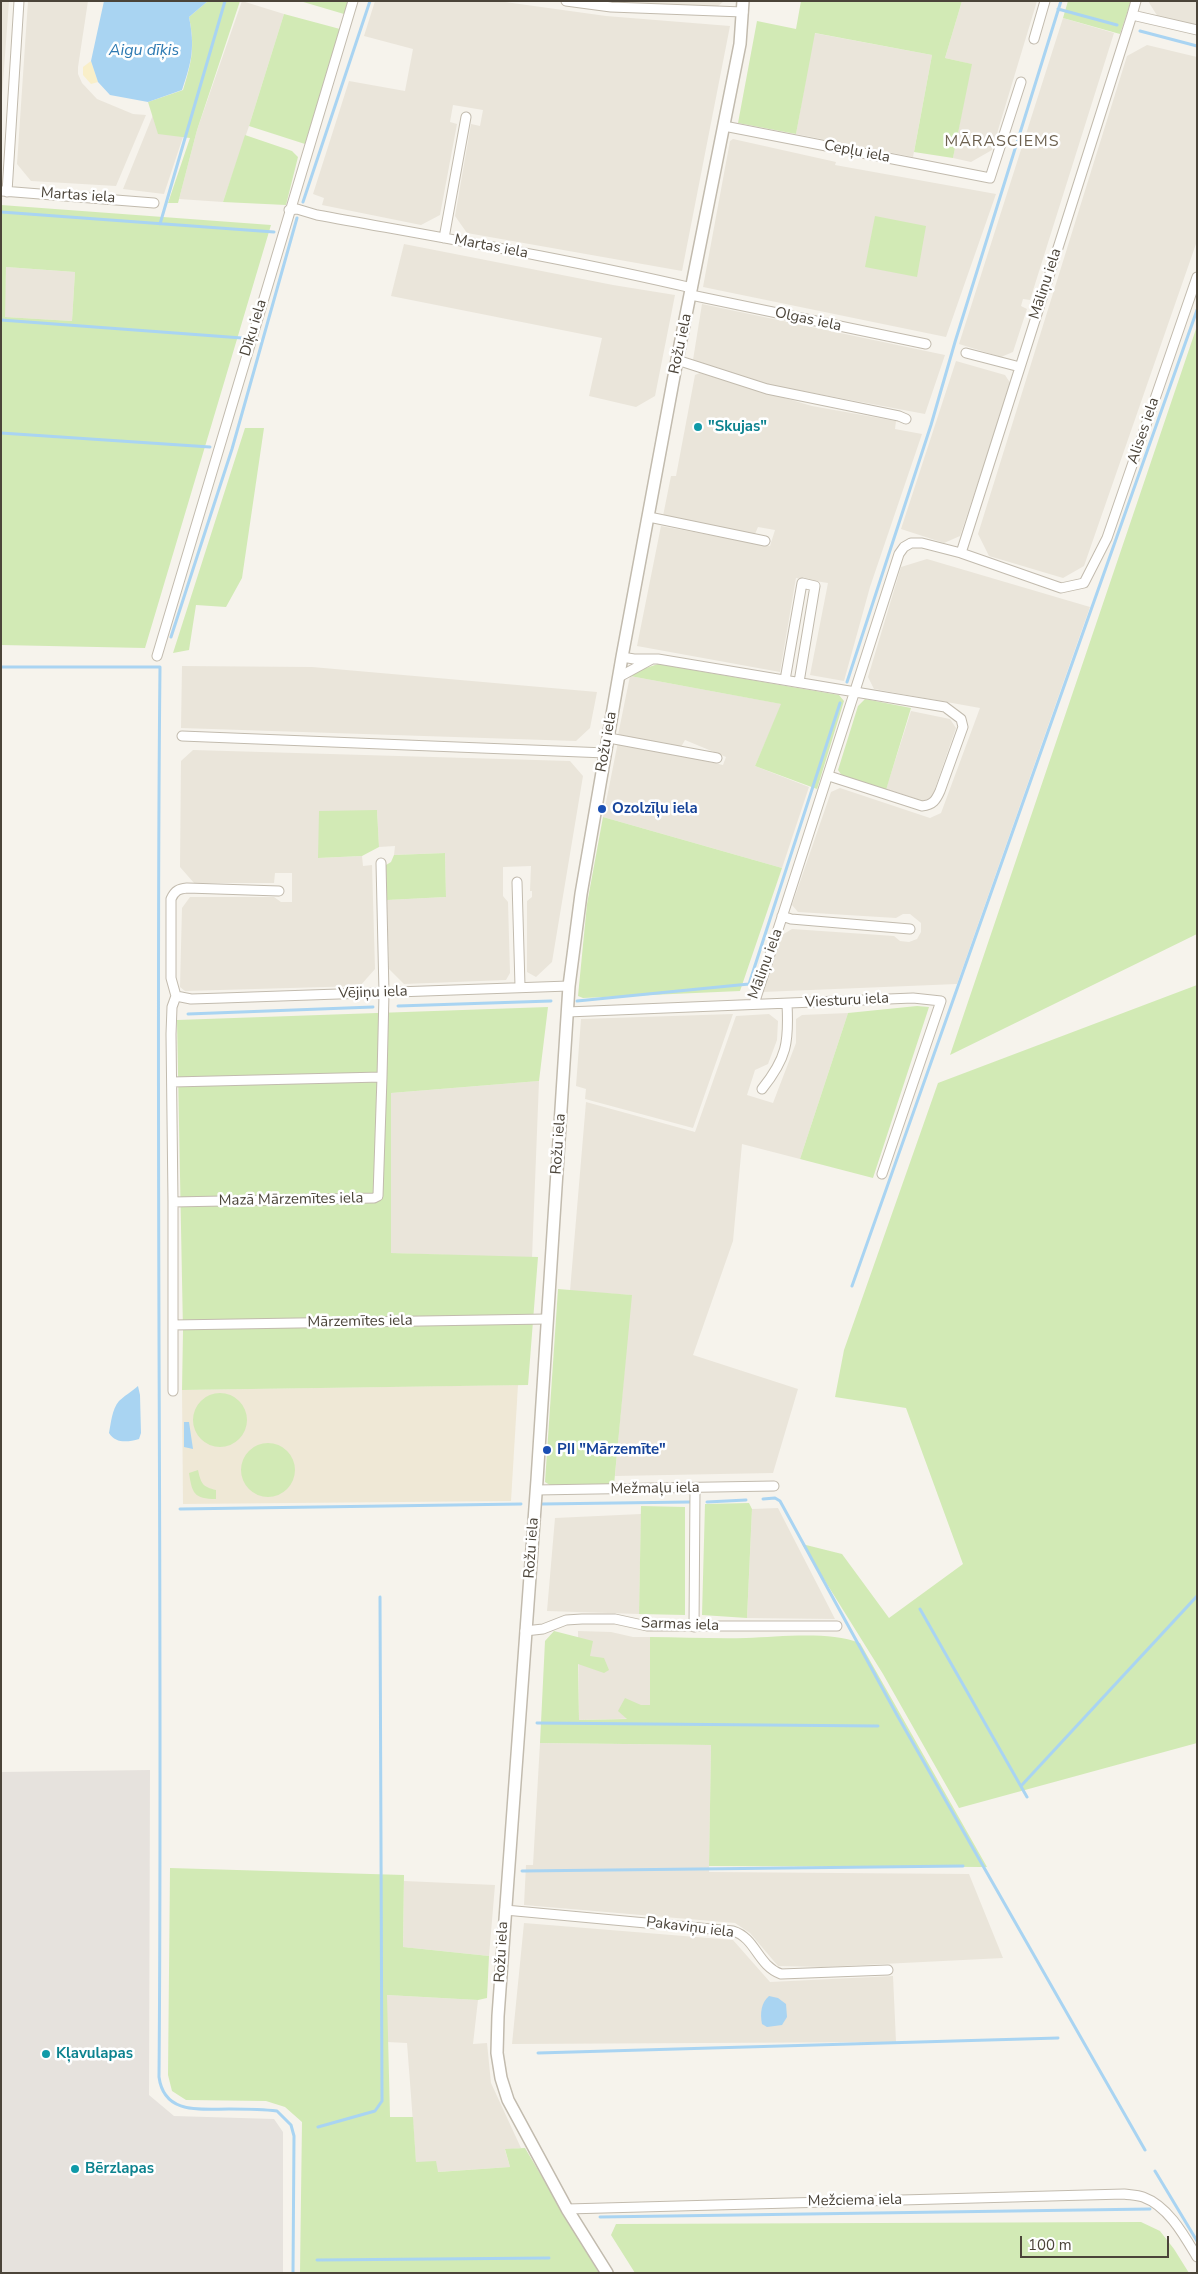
<!DOCTYPE html>
<meta charset="utf-8">
<style>
body{margin:0}
#map{position:relative;width:1198px;height:2274px;overflow:hidden;background:#f6f3ec;font-family:"Nunito Sans",sans-serif}
canvas{display:block}
.frame{position:absolute;inset:0;border:2px solid #4b4439;pointer-events:none}
.scale{position:absolute;left:1020px;top:2236px;width:149px;height:22px;box-sizing:border-box;border:2px solid #4b4439;border-top:0;padding-left:6px;font-size:15px;line-height:18px;white-space:nowrap;color:#4b4439;-webkit-text-stroke:4px #fff;paint-order:stroke}
</style>
<div id="map">
<canvas width="1198" height="2274"></canvas>
<div class="frame"></div>
<div class="scale">100 m</div>
</div>
<script>
const ctx = document.querySelector('canvas').getContext('2d');
ctx.lineJoin = 'round';
function fillPath(path, color) { ctx.fillStyle = color; ctx.fill(path, 'evenodd'); }
function strokePath(path, color, width, dash) { ctx.strokeStyle = color; ctx.lineWidth = width; ctx.lineCap = dash ? 'butt' : 'round'; ctx.setLineDash(dash || []); ctx.stroke(path); }
function drawText(font, color, halo, rows, align = 'center') {
  ctx.font = font + ' "Nunito Sans",sans-serif'; ctx.lineWidth = 5; ctx.setLineDash([]); ctx.textBaseline = 'middle'; ctx.strokeStyle = halo; ctx.fillStyle = color; for (const [text, x, y, turn = 0] of rows) {
    ctx.save(); ctx.translate(x, y); ctx.rotate((+turn || 0) * Math.PI / 180); ctx.textAlign = isNaN(turn) ? turn : align; if (halo) ctx.strokeText(text, 0, 0); ctx.fillText(text, 0, 0); ctx.restore();
  }
}
fillPath(new Path2D(`
 M 1,1 L 9,1 L 1,109 Z
 M 28,1 L 88,1 L 78,67 L 78,74 L 82,83 L 97,99 L 133,114 L 146,115 L 116,186 L 31,181 L 17,164 Z
 M 242,1 L 284,14 L 249,126 L 223,202 L 179,199 L 197,130 Z
 M 375,1 L 498,1 L 606,16 L 730,26 L 682,271 L 467,233 L 455,216 L 471,124 L 480,126 L 483,110 L 453,105 L 450,122 L 457,124 L 440,215 L 421,225 L 322,205 L 324,198 L 313,194 L 349,81 L 405,91 L 413,49 L 364,36 Z
 M 625,1 L 724,1 L 717,7 L 640,5 Z
 M 962,1 L 1037,1 L 992,150 L 971,162 L 953,158 L 971,64 L 945,58 Z
 M 1148,1 L 1197,1 L 1197,27 L 1158,17 Z
 M 1063,18 L 1114,33 L 1030,300 L 1023,299 L 1021,306 L 1027,309 L 1013,352 L 1001,357 L 959,344 Z
 M 814,33 L 932,55 L 913,157 L 796,134 Z
 M 1147,45 L 1197,57 L 1197,241 L 1084,566 L 1063,578 L 989,556 L 978,534 L 1127,56 Z
 M 153,115 L 187,125 L 164,194 L 123,189 Z
 M 733,139 L 836,162 L 835,165 L 996,194 L 946,337 L 703,287 L 730,141 Z
 M 404,244 L 613,285 L 675,295 L 655,396 L 636,407 L 589,396 L 602,338 L 391,296 Z
 M 6,267 L 75,272 L 72,321 L 4,317 Z
 M 702,304 L 945,355 L 925,414 L 765,384 L 693,360 Z
 M 956,361 L 1005,375 L 1011,384 L 960,536 L 944,543 L 901,529 Z
 M 700,373 L 812,406 L 896,421 L 895,429 L 922,434 L 870,587 L 844,681 L 810,675 L 828,583 L 796,578 L 780,672 L 637,646 L 661,526 L 770,546 L 775,530 L 758,527 L 755,534 L 663,516 L 671,476 L 676,476 L 695,375 Z
 M 927,559 L 1090,607 L 957,984 L 762,992 L 782,935 L 792,929 L 894,936 L 900,941 L 909,942 L 917,939 L 921,932 L 921,923 L 910,914 L 903,914 L 896,918 L 798,912 L 792,905 L 831,792 L 840,788 L 930,818 L 941,813 L 980,708 L 874,689 L 868,677 L 901,567 Z
 M 182,666 L 312,667 L 597,692 L 590,728 L 576,741 L 181,728 Z
 M 630,676 L 782,704 L 755,766 L 809,787 L 782,868 L 603,817 L 618,742 L 723,765 L 726,757 L 685,740 L 681,747 L 618,735 Z
 M 911,711 L 950,719 L 956,728 L 932,797 L 923,801 L 886,789 Z
 M 193,750 L 570,761 L 583,776 L 552,962 L 536,977 L 527,972 L 527,901 L 532,897 L 532,891 L 530,891 L 531,866 L 503,867 L 503,896 L 508,902 L 510,973 L 506,980 L 404,984 L 389,969 L 387,900 L 446,897 L 445,853 L 394,855 L 395,846 L 379,847 L 377,810 L 318,858 L 362,856 L 363,866 L 372,865 L 375,969 L 360,986 L 185,991 L 180,987 L 182,908 L 190,897 L 274,897 L 281,902 L 292,902 L 292,873 L 275,873 L 274,883 L 194,883 L 180,867 L 181,761 Z
 M 848,1013 L 800,1159 L 742,1144 L 733,1241 L 693,1355 L 798,1389 L 773,1473 L 615,1476 L 631,1295 L 570,1291 L 586,1102 L 695,1132 L 736,1016 L 769,1014 L 778,1021 L 777,1040 L 768,1064 L 755,1070 L 747,1095 L 773,1103 L 796,1043 L 796,1019 L 802,1015 Z
 M 733,1014 L 693,1128 L 585,1099 L 586,1089 L 576,1086 L 581,1019 Z
 M 539,1081 L 532,1258 L 391,1253 L 391,1093 Z
 M 778,1508 L 835,1619 L 747,1618 L 752,1509 Z
 M 641,1514 L 639,1614 L 547,1611 L 555,1518 Z
 M 578,1631 L 611,1632 L 633,1637 L 650,1637 L 650,1718 L 579,1720 Z
 M 540,1743 L 711,1745 L 709,1872 L 969,1874 L 1003,1958 L 823,1967 L 778,1966 L 750,1933 L 735,1923 L 524,1905 L 526,1865 L 533,1865 Z
 M 404,1881 L 495,1885 L 489,1956 L 403,1947 Z
 M 524,1923 L 733,1940 L 770,1982 L 893,1976 L 896,2042 L 512,2044 Z
 M 387,1995 L 478,2000 L 473,2044 L 487,2043 L 491,2083 L 521,2148 L 505,2150 L 510,2167 L 437,2172 L 416,2162 L 407,2043 L 387,2042 Z`), '#eae5da');
fillPath(new Path2D(`
 M 150,1770 L 149,2095 L 174,2116 L 274,2119 L 283,2132 L 283,2273 L 1,2273 L 1,1772 Z`), '#e6e2dd');
fillPath(new Path2D(`
 M 518,1385 L 511,1501 L 183,1504 L 182,1390 Z`), '#efe8d6');
fillPath(new Path2D(`
 M 208,1 L 240,1 L 197,130 L 178,203 L 168,203 L 190,138 L 158,134 L 148,102 L 183,90 C 192,61 195,47 189,17 Z
 M 300,1 L 348,1 L 344,14 Z
 M 801,1 L 962,1 L 945,58 L 972,64 L 953,158 L 914,152 L 932,55 L 815,33 L 796,134 L 738,123 L 757,21 L 796,29 Z
 M 1068,1 L 1131,1 L 1120,34 L 1063,18 Z
 M 284,14 L 340,29 L 305,144 L 249,126 Z
 M 245,135 L 292,151 L 298,157 L 286,205 L 223,202 Z
 M 1,205 L 271,225 L 145,648 L 1,645 ZM 6,267 L 75,272 L 72,321 L 5,317 Z
 M 875,216 L 926,226 L 917,277 L 865,267 Z
 M 1197,326 L 1197,934 L 950,1055 Z
 M 245,428 L 264,428 L 242,578 L 226,607 L 196,605 L 189,650 L 173,653 Z
 M 658,664 L 839,695 L 844,701 L 817,789 L 755,766 L 781,704 L 630,676 L 631,673 Z
 M 865,699 L 911,708 L 886,790 L 843,777 L 838,770 L 858,706 Z
 M 377,810 L 379,847 L 362,856 L 318,858 L 319,811 Z
 M 603,817 L 782,868 L 740,991 L 583,998 L 578,996 L 587,904 Z
 M 445,853 L 446,897 L 387,900 L 386,865 L 391,862 L 394,855 Z
 M 1197,985 L 1197,1743 L 959,1808 L 883,1674 L 802,1544 L 842,1554 L 889,1618 L 963,1564 L 906,1408 L 835,1397 L 844,1350 L 938,1083 Z
 M 917,1006 L 929,1007 L 873,1178 L 800,1159 L 848,1013 Z
 M 548,1007 L 539,1081 L 391,1093 L 391,1253 L 538,1257 L 528,1385 L 182,1390 L 183,1331 L 177,1020 Z
 M 558,1289 L 632,1295 L 614,1485 L 553,1487 L 545,1482 Z
 M193 1420a27 27 0 1 1 54 0a27 27 0 1 1-54 0Z
 M241 1470a27 27 0 1 1 54 0a27 27 0 1 1-54 0Z
 M 198,1470 C 201,1484 203,1487 216,1490 L 216,1499 C 194,1499 192,1493 189,1473 Z
 M 749,1503 L 752,1509 L 747,1618 L 702,1615 L 705,1504 Z
 M 641,1506 L 685,1507 L 685,1615 L 639,1614 Z
 M 554,1631 L 593,1641 L 590,1656 L 604,1658 L 609,1670 L 604,1673 L 578,1664 L 579,1720 L 627,1719 L 618,1711 L 625,1698 L 641,1705 L 650,1705 L 650,1637 C 682,1637 715,1639 746,1638 C 781,1637 828,1631 860,1643 L 987,1867 L 709,1866 L 711,1745 L 540,1743 L 545,1641 Z
 M 170,1868 L 404,1875 L 403,1947 L 489,1956 L 487,1998 L 478,2000 L 387,1995 L 390,2117 L 413,2117 L 416,2162 L 436,2161 L 438,2172 L 510,2167 L 505,2149 L 525,2148 L 599,2273 L 300,2273 L 302,2122 L 285,2107 L 266,2101 L 186,2100 L 172,2091 L 168,2075 Z
 M 1141,2222 L 1160,2231 L 1174,2249 L 1189,2273 L 635,2273 L 611,2235 L 616,2224 Z`), '#d2eab5');
fillPath(new Path2D(`
 M 91,61 L 98,82 L 91,84 L 83,75 L 83,67 Z`), '#f9efc9');
fillPath(new Path2D(`
 M 104,1 L 208,1 L 189,17 C 195,47 192,61 182,90 L 148,102 L 110,95 L 98,82 L 91,61 Z
 M 138,1386 L 140,1395 L 141,1433 L 139,1439 C 128,1442 116,1444 109,1433 C 111,1423 112,1409 119,1401 C 123,1397 132,1391 138,1386 Z
 M 184,1422 L 189,1422 L 193,1449 L 184,1447 Z
 M 769,1996 L 778,1998 L 786,2004 L 787,2017 L 782,2025 L 767,2027 L 762,2024 C 760,2013 761,2003 769,1996 Z`), '#a9d4f2');
strokePath(new Path2D(`
 M 1058,9 L 1117,25
 M 1140,31 L 1197,46
 M 303,202 L 370,1
 M 1,212 L 274,232
 M 160,224 L 225,1
 M 1,320 L 242,338
 M 1,433 L 210,447
 M 171,637 L 232,449 L 297,218
 M 1,667 L 160,667 C 155,1137 163,1607 159,2077 C 164,2115 201,2109 229,2109 C 245,2109 261,2109 277,2111 L 291,2125 L 294,2136 L 293,2273
 M 847,682 L 931,425 L 955,342 L 1061,1
 M 577,1001 L 749,984 L 840,703
 M 398,1006 L 551,1001
 M 188,1014 L 373,1007
 M 852,1286 L 1197,310
 M 763,1499 L 775,1498 L 780,1501 L 897,1715 L 1145,2150
 M 707,1502 L 746,1500
 M 542,1504 L 690,1502
 M 180,1509 L 521,1504
 M 920,1609 L 1027,1797
 M 537,1723 L 878,1726
 M 1021,1786 L 1197,1596
 M 522,1871 L 963,1866
 M 538,2053 L 1058,2038
 M 318,2127 L 375,2111 L 382,2101 L 380,1597
 M 1155,2171 L 1197,2241
 M 600,2217 L 1150,2209
 M 317,2260 L 549,2258`), '#a9d4f2', 3);
const minor = new Path2D(`
 M 566,1 L 611,7 L 743,12
 M 1136,1 L 1132,15 L 1197,30
 M 1034,39 L 1045,1
 M 724,126 L 990,178 L 1021,82
 M 2,191 L 154,203
 M 7,192 L 19,1
 M 289,210 L 297,209 L 317,215 C 443,238 568,259 692,288
 M 444,238 L 466,117
 M 691,295 L 926,344
 M 966,353 L 1020,367
 M 677,360 L 767,389 L 899,416 L 906,419
 M 649,517 L 765,541
 M 961,553 L 1132,15
 M 157,656 L 353,1
 M 622,657 L 634,659 L 658,659 L 945,707 L 961,719 L 963,727 L 940,791 C 936,800 933,805 922,806 L 829,776
 M 619,677 L 652,659
 M 785,680 L 802,583 L 815,586 L 799,682
 M 182,736 L 606,753
 M 609,738 L 717,758
 M 517,882 L 520,986
 M 782,916 L 791,919 L 910,929
 M 176,996 L 191,999 L 223,998 L 569,986
 M 754,1004 L 899,554 L 904,547 L 911,543 L 922,543 L 961,553 L 1061,588 L 1084,583 L 1107,538 L 1197,277
 M 567,1012 L 913,998 L 941,1001 L 882,1174
 M 172,1082 L 382,1077 L 384,993 L 381,863
 M 762,1089 C 787,1058 789,1042 787,1004
 M 173,1202 L 374,1198 L 378,1196 L 382,1077
 M 173,1325 L 547,1319
 M 173,1391 L 173,1202 L 171,1034 L 172,1007 L 176,996 L 171,978 L 171,899 C 175,890 179,889 187,888 L 279,891
 M 536,1490 L 774,1486
 M 694,1627 L 695,1489
 M 525,1631 L 543,1629 L 566,1620 L 582,1619 L 615,1619 L 647,1626 L 837,1626
 M 505,1910 L 733,1931 C 756,1938 757,1965 781,1974 L 888,1970
 M 567,2209 L 1124,2194 C 1130,2195 1137,2195 1143,2197 C 1168,2206 1184,2235 1197,2257`);
const tertiary = new Path2D(`
 M 607,2273 L 567,2209 L 508,2100 L 501,2078 L 497,2053 L 498,2016 L 537,1480 L 569,986 L 581,894 L 622,657 L 677,360 L 740,44 L 743,1`);
strokePath(minor, '#c2bbae', 11);
strokePath(tertiary, '#c2bbae', 14);
strokePath(minor, '#fff', 9);
strokePath(tertiary, '#fff', 11);
for (const [x, y, r, color] of [
 [698,427,5,"#0f9aa8"],
 [602,809,5,"#1a4fb4"],
 [547,1450,5,"#1a4fb4"],
 [46,2054,5,"#0f9aa8"],
 [75,2169,5,"#0f9aa8"]
]) { const dot = new Path2D(); dot.arc(x, y, r, 0, 2 * Math.PI); ctx.fillStyle = color; ctx.fill(dot); strokePath(dot, '#fff', 2); }
drawText('15px', '#4b4439', '#fff', [
 ["Cepļu iela",857,152,11],
 ["Martas iela",78,196,4],
 ["Martas iela",491,247,11],
 ["Māliņu iela",1046,284,-72],
 ["Olgas iela",808,320,12],
 ["Dīķu iela",254,328,-73],
 ["Rožu iela",681,344,-78],
 ["Alises iela",1144,431,-71],
 ["Rožu iela",607,742,-80],
 ["Māliņu iela",766,964,-70],
 ["Vējiņu iela",373,993,-2],
 ["Viesturu iela",847,1001,-3],
 ["Rožu iela",559,1144,-86],
 ["Mazā Mārzemītes iela",291,1200,-1],
 ["Mārzemītes iela",360,1322,-1],
 ["Mežmaļu iela",655,1489,-1],
 ["Rožu iela",532,1548,-86],
 ["Sarmas iela",680,1625,2],
 ["Pakaviņu iela",690,1928,7],
 ["Rožu iela",502,1952,-87],
 ["Mežciema iela",855,2201,-1]
]);
drawText('bold 15px', '#0d838f', '#fff', [
 ["\"Skujas\"",708,427],
 ["Kļavulapas",56,2054],
 ["Bērzlapas",85,2169]
], 'left');
drawText('bold 15px', '#164399', '#fff', [
 ["Ozolzīļu iela",612,809],
 ["PII \"Mārzemīte\"",557,1450]
], 'left');
drawText('italic 16px', '#2e7ab2', '#fff', [
 ["Aigu dīķis",144,51]
]);
ctx.letterSpacing = '1px';
drawText('16px', '#6e6250', '#fff', [
 ["MĀRASCIEMS",1002,142]
]);
ctx.letterSpacing = '0px';
</script>
